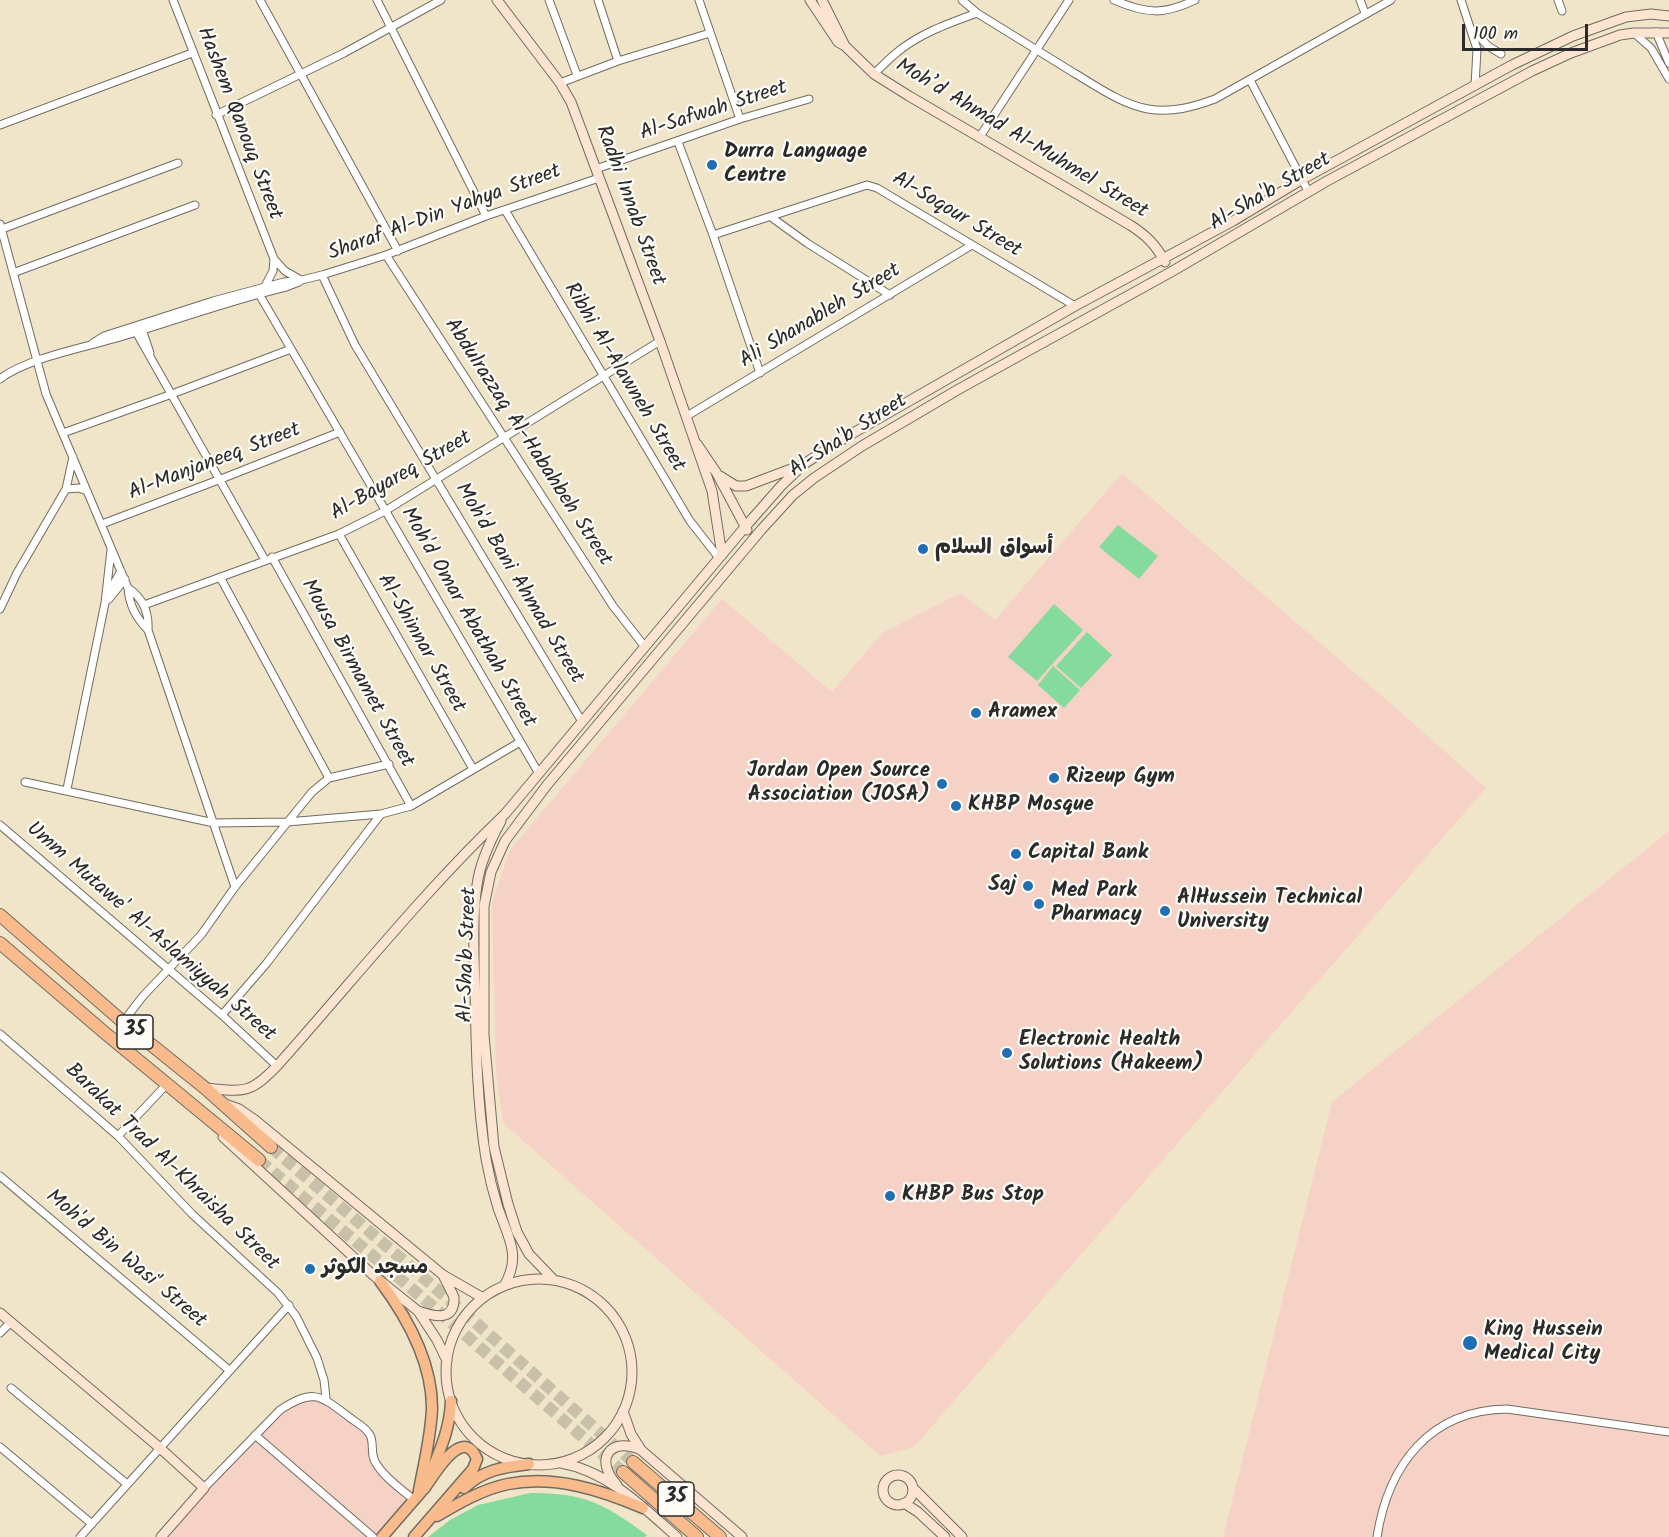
<!DOCTYPE html>
<meta charset="utf-8">
<style>
body{margin:0}
#map{position:relative;width:1669px;height:1537px;overflow:hidden;background:#f0e5c9;font-family:Kalam,sans-serif}
canvas{display:block}
.scale{position:absolute;left:1462px;top:24px;width:126px;height:27px;box-sizing:border-box;border:3px solid #2b2b2b;border-top:0;padding-left:8px;font-size:18px;line-height:21px;white-space:nowrap;color:#2b2b2b;-webkit-text-stroke:4px #fdfcf7;paint-order:stroke}
</style>
<div id="map">
<canvas width="1669" height="1537"></canvas>
<div class="scale">100 m</div>
</div>
<script>
const ctx = document.querySelector('canvas').getContext('2d');
ctx.lineJoin = 'round';
function fillPath(path, color) { ctx.fillStyle = color; ctx.fill(path, 'evenodd'); }
function strokePath(path, color, width, dash) { ctx.strokeStyle = color; ctx.lineWidth = width; ctx.lineCap = dash ? 'butt' : 'round'; ctx.setLineDash(dash || []); ctx.stroke(path); }
function drawText(font, color, halo, rows, align = 'center') {
  ctx.font = font + ' Kalam,"Playpen Sans Arabic",sans-serif'; ctx.lineWidth = 4.5; ctx.setLineDash([]); ctx.textBaseline = 'middle'; ctx.strokeStyle = halo; ctx.fillStyle = color; for (const [text, x, y, turn = 0] of rows) {
    ctx.save(); ctx.translate(x, y); ctx.rotate((+turn || 0) * Math.PI / 180); ctx.textAlign = isNaN(turn) ? turn : align; if (halo) ctx.strokeText(text, 0, 0); ctx.fillText(text, 0, 0); ctx.restore();
  }
}
fillPath(new Path2D(`
 M 1122,473 L 1413,723 L 1486,788 L 914,1447 L 880,1456 L 503,1123 L 496,1072 L 492,903 L 510,850 L 722,599 L 832,692 L 882,633 L 961,593 L 995,620 Z
 M 1669,831 L 1669,1537 L 1223,1537 L 1332,1102 Z
 M 313,1396 L 374,1437 L 376,1455 L 388,1471 L 416,1494 L 382,1537 L 161,1537 L 280,1410 Z`), '#f6d1c6');
fillPath(new Path2D(`
 M 1118,525 L 1158,556 L 1139,579 L 1099,547 Z
 M 1054,604 L 1083,630 L 1037,681 L 1008,657 Z
 M 1087,632 L 1112,655 L 1081,688 L 1056,666 Z
 M 1053,666 L 1080,690 L 1064,708 L 1038,685 Z
 M 530,1493 C 585,1493 603,1503 647,1535 L 645,1537 L 428,1537 L 450,1520 L 478,1505 Z`), '#85db9e');
strokePath(new Path2D(`
 M 271,1147 L 475,1322 L 633,1462
 M 259,1160 L 431,1305 L 623,1472`), '#c9c0a9', 12, [12, 6]);
const street = new Path2D(`
 M 173,0 L 274,259 L 285,271 L 299,279
 M 260,0 L 398,251
 M 377,0 L 486,216
 M 549,0 L 577,75
 M 598,0 L 618,61
 M 699,0 L 740,119
 M 962,0 L 977,13 C 1009,33 1042,53 1074,73 C 1098,87 1121,104 1148,109 C 1172,113 1193,107 1215,99 L 1391,0
 M 1114,0 C 1146,14 1164,15 1195,0
 M 1360,0 L 1365,13
 M 1461,0 L 1477,49 L 1475,86
 M 1558,0 L 1562,11
 M 1474,31 L 1488,46 L 1501,54
 M 1656,32 L 1669,63
 M 1634,33 L 1651,48 L 1669,79
 M 874,74 C 881,67 888,60 895,54 C 918,34 949,23 977,13
 M 1250,80 L 1308,191
 M 560,83 L 618,61 L 710,33
 M 216,115 L 344,53 L 441,0
 M 0,125 L 192,53
 M 979,138 L 1069,0
 M 678,142 L 713,235 L 760,373
 M 596,169 L 740,119 L 809,99
 M 505,210 L 690,521 L 719,558
 M 771,217 L 807,243 L 890,295
 M 0,224 L 46,394 L 128,588 C 129,605 136,618 148,630
 M 2,229 L 178,163
 M 713,235 L 867,185 L 877,188 L 1075,306
 M 386,255 L 613,606 L 645,647
 M 13,273 L 195,205
 M 322,275 L 355,345 L 581,720
 M 265,286 L 273,271 L 274,259
 M 259,294 L 538,772
 M 141,326 L 150,353
 M 135,330 L 265,560
 M 93,343 L 104,336 L 213,301 L 284,282 L 302,280 L 322,275 L 386,255 L 486,216 L 599,178
 M 0,379 C 25,359 82,348 113,339 C 171,322 227,301 286,287 L 299,282
 M 687,416 L 972,245
 M 63,433 L 172,394 L 291,349
 M 66,489 L 79,488 L 87,491
 M 102,524 L 221,479 L 340,432
 M 339,534 L 473,769
 M 272,557 L 411,806
 M 220,577 L 329,778
 M 128,588 C 143,598 149,613 148,630 L 235,887
 M 109,592 L 121,571
 M 109,599 L 125,579
 M 144,605 L 339,534 L 385,511 L 660,341
 M 0,609 L 17,573 L 66,489 L 73,457
 M 25,782 L 214,823 L 287,822 L 381,814 L 411,806 L 520,742
 M 67,789 L 105,603 L 111,550
 M 0,825 L 222,1015 L 277,1066
 M 222,1015 L 266,964 L 381,814
 M 123,1022 L 143,996 L 201,935 L 235,887 L 312,792 L 329,778 L 389,764
 M 0,1034 L 118,1136 L 192,1214 L 278,1293 L 296,1316 L 317,1358 L 324,1380 L 326,1398
 M 118,1136 L 167,1084
 M 0,1176 L 229,1370
 M 0,1333 L 11,1322
 M 11,1388 L 127,1484
 M 255,1435 L 373,1537
 M 0,1447 L 92,1524
 M 204,1488 L 280,1410 C 313,1388 320,1395 349,1417 C 355,1422 366,1427 370,1435 C 375,1445 369,1454 377,1465 C 386,1479 401,1489 414,1500
 M 80,1537 L 289,1305
 M 1377,1537 C 1388,1466 1429,1410 1507,1409 L 1669,1432`);
const secondary = new Path2D(`
 M 497,0 L 560,83 L 571,102 L 660,341 L 712,491 L 722,555
 M 810,0 L 838,42 L 845,46 L 874,74 L 909,96 L 1130,225 C 1146,235 1156,245 1165,262
 M 822,0 L 845,46
 M 697,444 L 716,472 L 747,530
 M 720,476 L 736,486 L 746,486 L 799,466
 M 501,821 C 490,841 480,862 477,885 C 472,919 474,956 475,990 C 476,1047 477,1103 486,1159 C 489,1176 493,1192 498,1208 C 508,1237 522,1256 504,1286
 M 206,1088 C 244,1092 250,1094 277,1066 C 353,981 423,892 505,814 L 745,527 L 781,486 L 804,464 L 848,436 L 1075,306 L 1233,221 L 1301,180 L 1512,65 L 1573,36 L 1626,17 L 1651,14 L 1669,16
 M 228,1105 L 239,1109 L 255,1120 L 443,1275 L 483,1298
 M 223,1137 L 373,1275 L 418,1311 L 437,1340 L 447,1361
 M446 1372a93 93 0 1 1 186 0a93 93 0 1 1-186 0Z
 M 554,1280 L 529,1254 L 517,1232 L 508,1204 L 494,1147 L 484,1035 L 484,906 L 491,872 L 505,841 L 547,785 L 761,530 L 793,495 L 814,478 L 862,446 L 959,389 L 1171,272 L 1327,181 L 1532,71 L 1571,53 L 1620,35 L 1634,33 L 1669,33
 M 418,1311 C 433,1316 455,1323 454,1297 L 444,1277
 M 0,1313 L 160,1448 L 204,1488 L 161,1537
 M 623,1411 L 631,1434 L 641,1450 L 742,1537
 M 561,1463 C 607,1471 643,1507 677,1537
 M883 1490a15 15 0 1 1 30 0a15 15 0 1 1-30 0Z
 M 617,1485 C 594,1460 609,1436 641,1450
 M 913,1488 L 962,1537
 M 904,1503 L 918,1512 L 945,1537`);
const primary = new Path2D(`
 M 380,1281 C 407,1317 432,1362 432,1408 C 431,1438 423,1467 418,1496
 M 430,1475 C 440,1450 450,1429 451,1401
 M 464,1488 C 483,1470 503,1467 529,1464
 M 437,1516 C 459,1503 483,1489 508,1484 C 555,1475 601,1490 643,1508
 M 382,1537 L 421,1492
 M 414,1537 L 473,1469 L 477,1459 C 463,1424 434,1475 424,1489`);
const highway = new Path2D(`
 M 0,915 L 123,1022 L 205,1088 L 271,1147
 M 0,943 L 105,1033 L 259,1160
 M 633,1462 L 720,1537
 M 623,1472 L 697,1537`);
strokePath(street, '#706c62', 9);
strokePath(secondary, '#706c62', 11);
strokePath(primary, '#706c62', 13);
strokePath(highway, '#706c62', 14);
strokePath(street, '#fff', 7);
strokePath(secondary, '#fde4d1', 9);
strokePath(primary, '#fabb8c', 10);
strokePath(highway, '#fabb8c', 12);
for (const [x, y, r, color] of [
 [712,165,6,"#1f6fb2"],
 [923,549,6,"#1f6fb2"],
 [976,713,6,"#1f6fb2"],
 [1054,778,6,"#1f6fb2"],
 [942,784,6,"#1f6fb2"],
 [956,806,6,"#1f6fb2"],
 [1016,854,6,"#1f6fb2"],
 [1028,886,6,"#1f6fb2"],
 [1039,904,6,"#1f6fb2"],
 [1165,911,6,"#1f6fb2"],
 [1007,1053,6,"#1f6fb2"],
 [890,1196,6,"#1f6fb2"],
 [310,1269,6,"#1f6fb2"],
 [1470,1343,8,"#1f6fb2"]
]) { const dot = new Path2D(); dot.arc(x, y, r, 0, 2 * Math.PI); ctx.fillStyle = color; ctx.fill(dot); strokePath(dot, '#fdfcf7', 2); }
for (const [x, y, w] of [
 [135,1032,36],
 [676,1499,36]
]) { const box = new Path2D(); box.roundRect(x - w / 2, y - 17, w, 34, 4.5); ctx.fillStyle = '#fdfcf7'; ctx.fill(box); strokePath(box, '#2b2b2b', 1.5); }
drawText('bold 20px', '#2b2b2b', null, [
 ["35",135,1032],
 ["35",676,1499]
]);
drawText('21px', '#2b2b2b', '#fdfcf7', [
 ["Al-Safwah Street",714,112,-18],
 ["Hashem Qanouq Street",238,124,69],
 ["Moh’d Ahmad Al-Muhmel Street",1021,140,31],
 ["Al-Sha'b Street",1271,193,-30],
 ["Radhi Innab Street",629,206,70],
 ["Sharaf Al-Din Yahya Street",445,214,-20],
 ["Al-Soqour Street",956,216,31],
 ["Ali Shanableh Street",821,317,-31],
 ["Ribhi Al-Alawneh Street",623,378,59],
 ["Al-Sha'b Street",849,437,-33],
 ["Abdulrazzaq Al-Habahbeh Street",527,443,57],
 ["Al-Manjaneeq Street",215,463,-21],
 ["Al-Bayareq Street",402,477,-30],
 ["Moh'd Bani Ahmad Street",518,584,59],
 ["Moh'd Omar Abathah Street",467,618,60],
 ["Al-Shinnar Street",420,644,60],
 ["Mousa Birmamet Street",356,674,61],
 ["Umm Mutawe' Al-Aslamiyyah Street",150,933,41],
 ["Al-Sha'b Street",469,955,-88],
 ["Barakat Trad Al-Khraisha Street",171,1168,44],
 ["Moh'd Bin Wasi' Street",125,1260,40]
]);
drawText('bold 21px', '#2b2b2b', '#fdfcf7', [
 ["Durra Language",724,153],
 ["Centre",724,177],
 ["أسواق السلام",935,549],
 ["Aramex",988,713],
 ["Jordan Open Source",930,772,"right"],
 ["Association (JOSA)",930,796,"right"],
 ["Rizeup Gym",1066,778],
 ["KHBP Mosque",968,806],
 ["Capital Bank",1028,854],
 ["Saj",1016,886,"right"],
 ["Med Park",1051,892],
 ["Pharmacy",1051,916],
 ["AlHussein Technical",1177,899],
 ["University",1177,923],
 ["Electronic Health",1019,1041],
 ["Solutions (Hakeem)",1019,1065],
 ["KHBP Bus Stop",902,1196],
 ["مسجد الكوثر",322,1269],
 ["King Hussein",1484,1331],
 ["Medical City",1484,1355]
], 'left');
</script>
